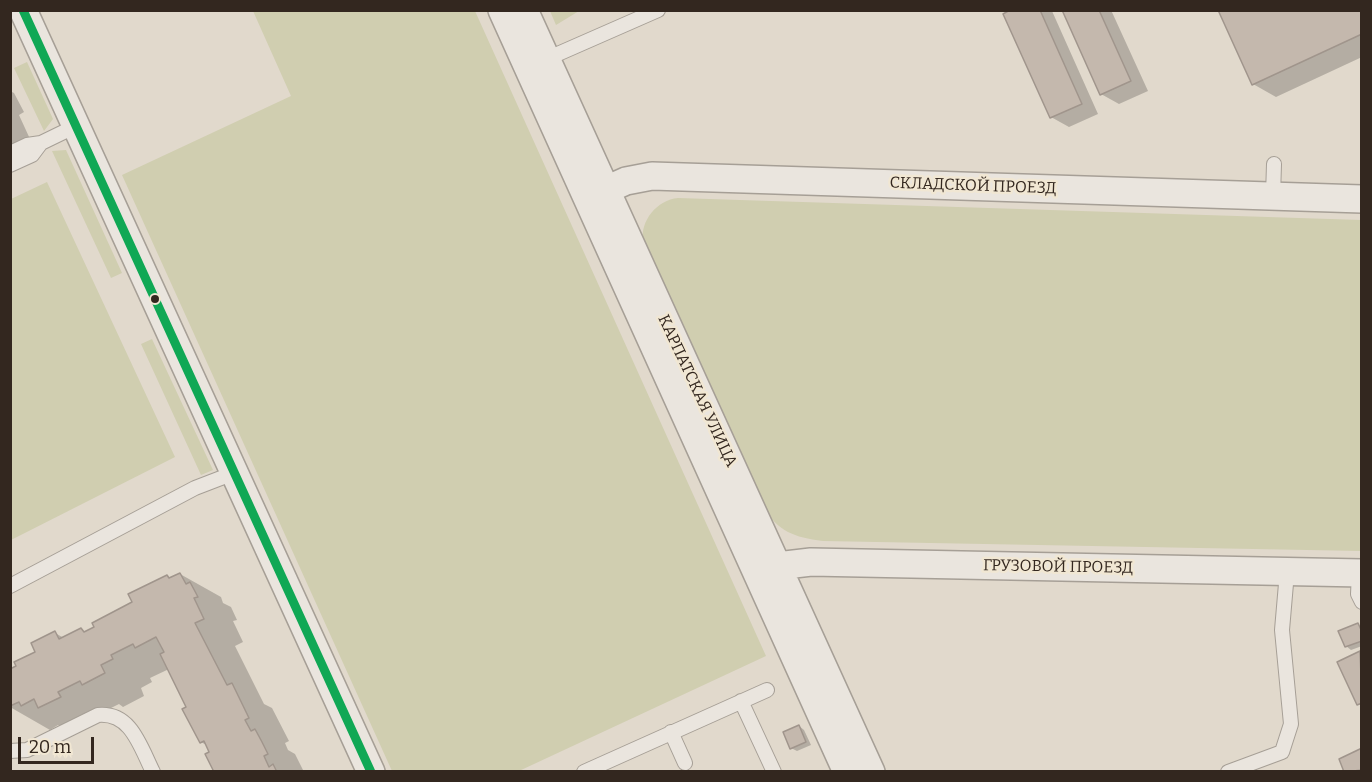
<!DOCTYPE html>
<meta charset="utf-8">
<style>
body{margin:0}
#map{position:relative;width:1372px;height:782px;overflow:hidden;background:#e1d9cc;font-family:Bitter,serif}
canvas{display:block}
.frame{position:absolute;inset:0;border:12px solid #33271f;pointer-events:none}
.scale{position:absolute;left:18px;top:737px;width:76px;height:27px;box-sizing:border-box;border:3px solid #33271f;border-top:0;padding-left:8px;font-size:18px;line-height:21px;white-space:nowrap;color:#33271f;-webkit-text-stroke:4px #f1e7d3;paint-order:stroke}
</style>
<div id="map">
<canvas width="1372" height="782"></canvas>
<div class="frame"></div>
<div class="scale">20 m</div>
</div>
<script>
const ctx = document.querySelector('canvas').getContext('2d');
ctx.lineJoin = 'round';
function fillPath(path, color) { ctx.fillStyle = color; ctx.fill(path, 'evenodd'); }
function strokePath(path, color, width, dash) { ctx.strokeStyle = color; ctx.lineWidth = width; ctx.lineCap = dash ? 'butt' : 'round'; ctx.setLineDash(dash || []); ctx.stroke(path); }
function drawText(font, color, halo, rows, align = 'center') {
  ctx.font = font + ' Bitter,serif'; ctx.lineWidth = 5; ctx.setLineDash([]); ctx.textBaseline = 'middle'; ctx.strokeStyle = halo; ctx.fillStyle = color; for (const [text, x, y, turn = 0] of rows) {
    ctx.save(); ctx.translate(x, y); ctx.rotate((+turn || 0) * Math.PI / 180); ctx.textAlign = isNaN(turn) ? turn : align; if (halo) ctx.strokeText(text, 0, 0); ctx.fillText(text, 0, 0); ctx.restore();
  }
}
fillPath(new Path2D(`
 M 253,11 L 475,11 L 766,656 L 519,771 L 392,771 L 122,175 L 291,96 Z
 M 550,11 L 579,11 L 556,25 Z
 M 27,62 L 53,119 L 44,131 L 14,68 Z
 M 66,150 L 122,273 L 111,278 L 52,151 Z
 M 47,182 L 175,457 L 11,540 L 11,199 Z
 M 678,198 L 1361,220 L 1361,551 L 823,541 C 793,537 780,532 762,507 L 643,241 C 640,221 657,200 678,198 Z
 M 152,339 L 213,470 L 201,475 L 141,344 Z`), '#d0ceb0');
fillPath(new Path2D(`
 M 1013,10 L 1052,11 L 1098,114 L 1069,127 L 1051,117 Z
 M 1063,10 L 1111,10 L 1148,91 L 1119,104 L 1101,94 Z
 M 1362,10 L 1362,57 L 1276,97 L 1253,84 Z
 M 10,91 L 14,93 L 24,112 L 19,115 L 30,139 L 10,164 Z
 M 180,574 L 221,597 L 223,603 L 231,607 L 237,620 L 233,621 L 243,642 L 235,646 L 264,704 L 272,708 L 289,741 L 285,743 L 288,750 L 295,754 L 304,772 L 215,772 L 211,753 L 208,746 L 201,742 L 189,707 L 169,669 L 150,678 L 152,682 L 141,688 L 144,696 L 123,707 L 119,704 L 97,715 L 63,728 L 58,725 L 50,730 L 10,707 L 10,671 L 37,652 L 55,633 L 64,638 L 81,630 L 86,632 L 134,603 L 167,576 L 171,579 Z
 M 1358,625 L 1362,627 L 1362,646 L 1351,650 L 1346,646 Z
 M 1360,652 L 1362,653 L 1362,706 L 1358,704 L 1339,662 Z
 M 799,726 L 804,730 L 811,745 L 797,751 L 791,748 Z`), '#0003');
const building = new Path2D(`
 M 1010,10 L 1040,10 L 1082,104 L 1050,118 L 1003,14 Z
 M 1062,10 L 1099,10 L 1131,81 L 1100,95 Z
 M 1218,10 L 1362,10 L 1362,34 L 1252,85 Z
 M 180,573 L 186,584 L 190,582 L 198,597 L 194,598 L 204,619 L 195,623 L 227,685 L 232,683 L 249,718 L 245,720 L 251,731 L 255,729 L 262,742 L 268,754 L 264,756 L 269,767 L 273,764 L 277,772 L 214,772 L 205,754 L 209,752 L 204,741 L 200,743 L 182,709 L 186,707 L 160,654 L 164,652 L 156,637 L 135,648 L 133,644 L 111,655 L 113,659 L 101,665 L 105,673 L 82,685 L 80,681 L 58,692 L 61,697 L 38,708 L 34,699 L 21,706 L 19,702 L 10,706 L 10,669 L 16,666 L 14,662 L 35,652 L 31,643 L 55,631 L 59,639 L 81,628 L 84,632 L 94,627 L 92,623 L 132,602 L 128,594 L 167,575 L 169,578 Z
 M 1358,623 L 1362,632 L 1362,641 L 1345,647 L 1338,631 Z
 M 1360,651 L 1362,703 L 1357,705 L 1337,662 Z
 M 799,725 L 806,742 L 790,749 L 783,732 Z
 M 1362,748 L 1362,770 L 1344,772 L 1339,759 Z`);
fillPath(building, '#c4b8ad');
strokePath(building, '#a0958c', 1.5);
const lane = new Path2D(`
 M 544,60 L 658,10
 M 10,153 L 27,145 L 41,143 L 76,126
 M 10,165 L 32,155 L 41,143
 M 1273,196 L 1274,164
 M 1359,573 L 1358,594 L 1362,602
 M 10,586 L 195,488 L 234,473
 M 741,701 L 774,772
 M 671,732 L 685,763
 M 10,751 L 27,750 L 98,715 C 131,712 140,746 153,772
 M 584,772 L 767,690
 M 1228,772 L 1282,752 L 1291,724 L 1282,630 L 1287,572`);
const street = new Path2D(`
 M 23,10 L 371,772
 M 502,10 L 847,772
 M 524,10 L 871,772
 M 590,197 L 626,181 L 652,176 L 1362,199
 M 762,573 L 777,566 L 811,562 L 1362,573`);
strokePath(lane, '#a69f96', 16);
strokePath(street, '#a69f96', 30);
strokePath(lane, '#eae5de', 14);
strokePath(street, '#eae5de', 27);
strokePath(new Path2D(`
 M 23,10 L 371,772`), '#10a855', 9);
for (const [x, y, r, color] of [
 [155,299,5,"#33271f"]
]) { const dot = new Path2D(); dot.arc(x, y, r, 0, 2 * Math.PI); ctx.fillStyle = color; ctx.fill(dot); strokePath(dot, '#f1e7d3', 2); }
drawText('16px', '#33271f', '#f1e7d3', [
 ["СКЛАДСКОЙ ПРОЕЗД",973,186,2],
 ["КАРПАТСКАЯ УЛИЦА",697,391,65],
 ["ГРУЗОВОЙ ПРОЕЗД",1058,567,1]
]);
</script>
